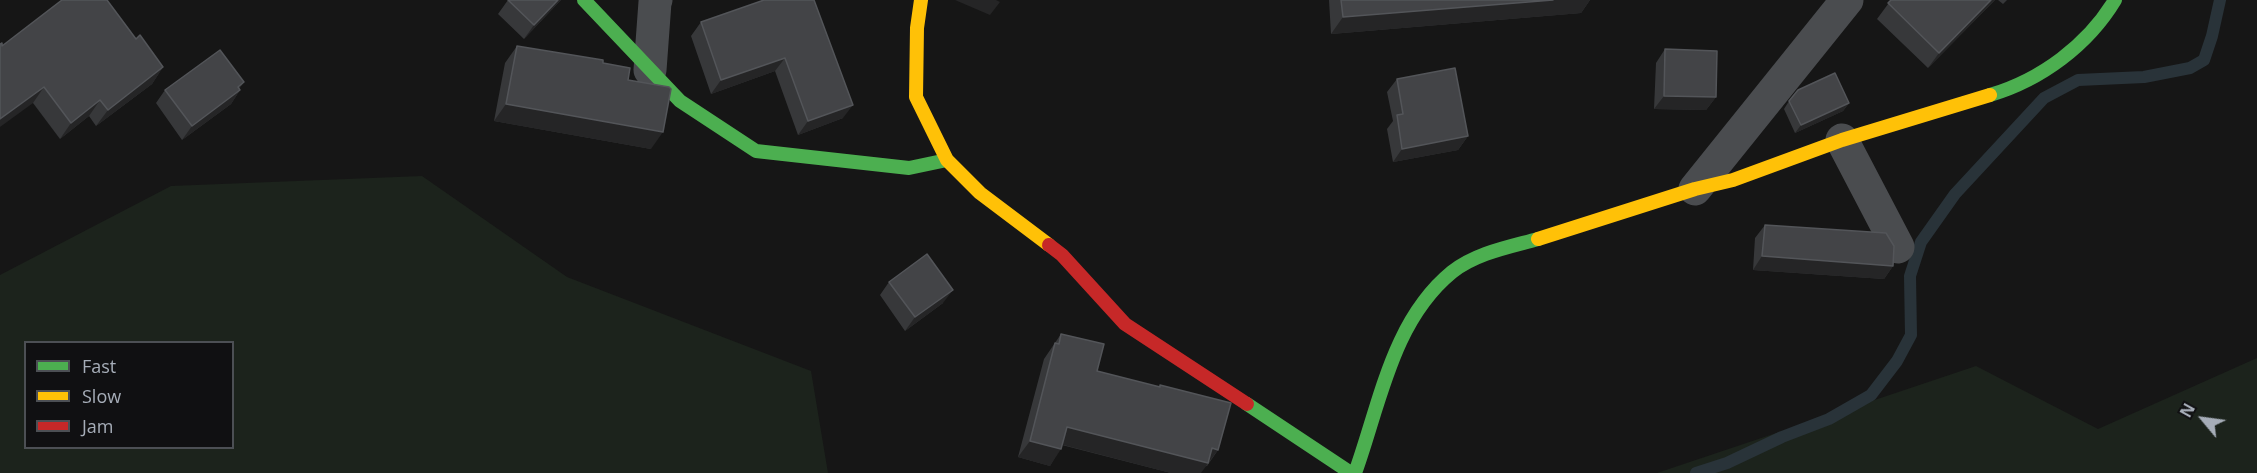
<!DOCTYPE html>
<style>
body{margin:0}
#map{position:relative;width:2257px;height:473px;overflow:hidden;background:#161616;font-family:"Open Sans",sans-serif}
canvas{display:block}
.legend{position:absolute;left:24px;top:341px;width:210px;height:108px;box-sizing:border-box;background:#101012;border:2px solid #4c4f54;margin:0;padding:8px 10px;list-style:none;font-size:18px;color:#a6adb8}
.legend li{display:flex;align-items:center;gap:12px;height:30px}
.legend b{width:30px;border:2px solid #4c4f54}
.north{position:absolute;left:2173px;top:389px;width:60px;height:60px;-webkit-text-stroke:4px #101012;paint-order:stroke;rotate:299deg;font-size:16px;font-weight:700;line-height:24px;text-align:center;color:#a6adb8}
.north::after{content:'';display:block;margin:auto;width:21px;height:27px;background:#a6adb8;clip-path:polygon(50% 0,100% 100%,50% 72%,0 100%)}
</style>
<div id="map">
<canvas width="2257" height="473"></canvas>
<ul class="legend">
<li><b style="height:8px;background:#4caf50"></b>Fast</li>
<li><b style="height:8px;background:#ffc107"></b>Slow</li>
<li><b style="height:8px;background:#c62828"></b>Jam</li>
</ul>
<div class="north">N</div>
</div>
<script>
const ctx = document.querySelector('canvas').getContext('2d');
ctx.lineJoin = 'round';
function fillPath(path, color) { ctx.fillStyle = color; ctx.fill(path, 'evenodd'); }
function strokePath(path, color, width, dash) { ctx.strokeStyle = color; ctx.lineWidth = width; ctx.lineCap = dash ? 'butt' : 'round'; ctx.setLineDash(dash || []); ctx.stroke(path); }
fillPath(new Path2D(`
 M 422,176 L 567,277 L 811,371 L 828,473 L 0,473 L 0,275 L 171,186 ZM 232,342 L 232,448 L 26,448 L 26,342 Z
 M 2257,358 L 2257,473 L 1657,473 L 1976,366 L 2098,429 Z`), '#1c231c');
strokePath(new Path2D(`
 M 1696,473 L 1727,463 L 1782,437 L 1829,419 L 1871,395 L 1897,361 L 1911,335 L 1910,276 L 1921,242 L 1955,194 L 2044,98 L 2078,80 L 2144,77 L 2190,68 L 2204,60 L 2212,36 L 2220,0`), '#293339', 12);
strokePath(new Path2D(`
 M 650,70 L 655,2 L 656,0
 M 1842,140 L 1898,247
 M 1695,189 L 1847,0`), '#4a4c4f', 33);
strokePath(new Path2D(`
 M 584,0 L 680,101 L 756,151 L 909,168 L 947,160
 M 1990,95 C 2041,80 2088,45 2115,0
 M 1247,404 L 1351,473
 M 1355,473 C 1380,404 1392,321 1452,272 C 1476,253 1509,247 1538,239`), '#4caf50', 14);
strokePath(new Path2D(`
 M 921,0 L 917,28 L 916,97 L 947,160 L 980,193 L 1049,245
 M 1538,239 L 1695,189 L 1733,180 L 1842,140 L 1990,95`), '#ffc107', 14);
strokePath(new Path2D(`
 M 1049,245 L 1062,255 L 1125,324 L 1247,404`), '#c62828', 14);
fillPath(new Path2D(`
 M 508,0 L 561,0 L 524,39 L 498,14 Z
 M 764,0 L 843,118 L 798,135 L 775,71 L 711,94 L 691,36 L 701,22 Z
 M 1329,0 L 1590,0 L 1581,13 L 1331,34 Z
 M 1891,0 L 1995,0 L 1928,68 L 1877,19 Z
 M 1998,0 L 2007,0 L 2003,4 Z
 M 136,39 L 163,67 L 152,84 L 96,126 L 89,116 L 60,139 L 33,103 L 2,46 Z
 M 517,46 L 603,63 L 628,80 L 651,149 L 494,121 L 505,63 Z
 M 1665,49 L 1716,97 L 1706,110 L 1654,109 L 1656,63 Z
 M 1397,79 L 1468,136 L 1458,150 L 1393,162 L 1387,129 L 1393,121 L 1387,92 Z
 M 244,82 L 239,89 L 240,90 L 231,104 L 182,140 L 156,103 L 165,90 Z
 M 1789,101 L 1849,103 L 1843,111 L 1795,133 L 1784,109 Z
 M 1765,225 L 1893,266 L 1884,279 L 1753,270 L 1755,238 Z
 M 889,282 L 943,303 L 905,331 L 880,295 Z
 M 1061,334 L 1097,371 L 1159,387 L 1160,385 L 1218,450 L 1207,466 L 1171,473 L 1062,445 L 1050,466 L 1018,457 L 1044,359 Z`), '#37383a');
fillPath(new Path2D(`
 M 558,0 L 561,0 L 524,39 L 534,25 Z
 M 955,0 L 996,0 L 1000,2 L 990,15 Z
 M 1553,0 L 1590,0 L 1581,13 L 1331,34 L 1343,17 Z
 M 1991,0 L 1995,0 L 1928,68 L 1939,53 Z
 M 785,58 L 775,71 L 711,94 L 721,80 Z
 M 163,67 L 152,84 L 96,126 L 108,110 Z
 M 244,82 L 236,93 L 240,90 L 231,104 L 182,140 L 192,126 Z
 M 44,87 L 33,103 L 0,127 L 0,119 Z
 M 1664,96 L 1716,97 L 1706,110 L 1654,109 Z
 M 100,100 L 89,116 L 60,139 L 71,123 Z
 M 1849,103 L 1843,111 L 1795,133 L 1801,125 Z
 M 506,104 L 663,132 L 651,149 L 494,121 Z
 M 853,105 L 843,118 L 798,135 L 808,121 Z
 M 1468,136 L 1458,150 L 1393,162 L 1402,149 Z
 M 1762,256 L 1893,266 L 1884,279 L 1753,270 Z
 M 953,290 L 943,303 L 905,331 L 915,317 Z
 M 1067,427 L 1212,448 L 1218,450 L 1201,473 L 1171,473 L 1056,443 Z
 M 1030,441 L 1061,449 L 1050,466 L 1018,457 Z`), '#252526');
const building = new Path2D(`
 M 62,0 L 107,0 L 136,39 L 140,35 L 163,67 L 108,110 L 100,100 L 71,123 L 44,87 L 0,119 L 0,44 L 2,43 L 2,46 Z
 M 508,0 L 558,0 L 534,25 Z
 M 764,0 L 814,0 L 853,105 L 808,121 L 785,58 L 721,80 L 701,22 Z
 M 1341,0 L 1553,0 L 1343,17 Z
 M 1891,0 L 1991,0 L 1939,53 L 1888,3 Z
 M 517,46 L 603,60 L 603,63 L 630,68 L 628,80 L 669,87 L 671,89 L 663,132 L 506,104 Z
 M 1665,49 L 1717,51 L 1716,97 L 1664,96 Z
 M 220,50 L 244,82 L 238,87 L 240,90 L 192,126 L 165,90 Z
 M 1455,68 L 1468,136 L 1402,149 L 1397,115 L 1403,114 L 1397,79 Z
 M 1835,73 L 1849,103 L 1801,125 L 1789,101 L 1798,90 Z
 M 1765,225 L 1886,233 L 1894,246 L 1893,266 L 1762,256 Z
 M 927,254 L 953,290 L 915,317 L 889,282 Z
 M 1061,334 L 1104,344 L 1097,371 L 1160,387 L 1160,385 L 1231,403 L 1218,450 L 1212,448 L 1208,463 L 1067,427 L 1061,449 L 1030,441 L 1055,343 L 1059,344 Z`);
fillPath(building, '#434447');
strokePath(building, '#535559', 1.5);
</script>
